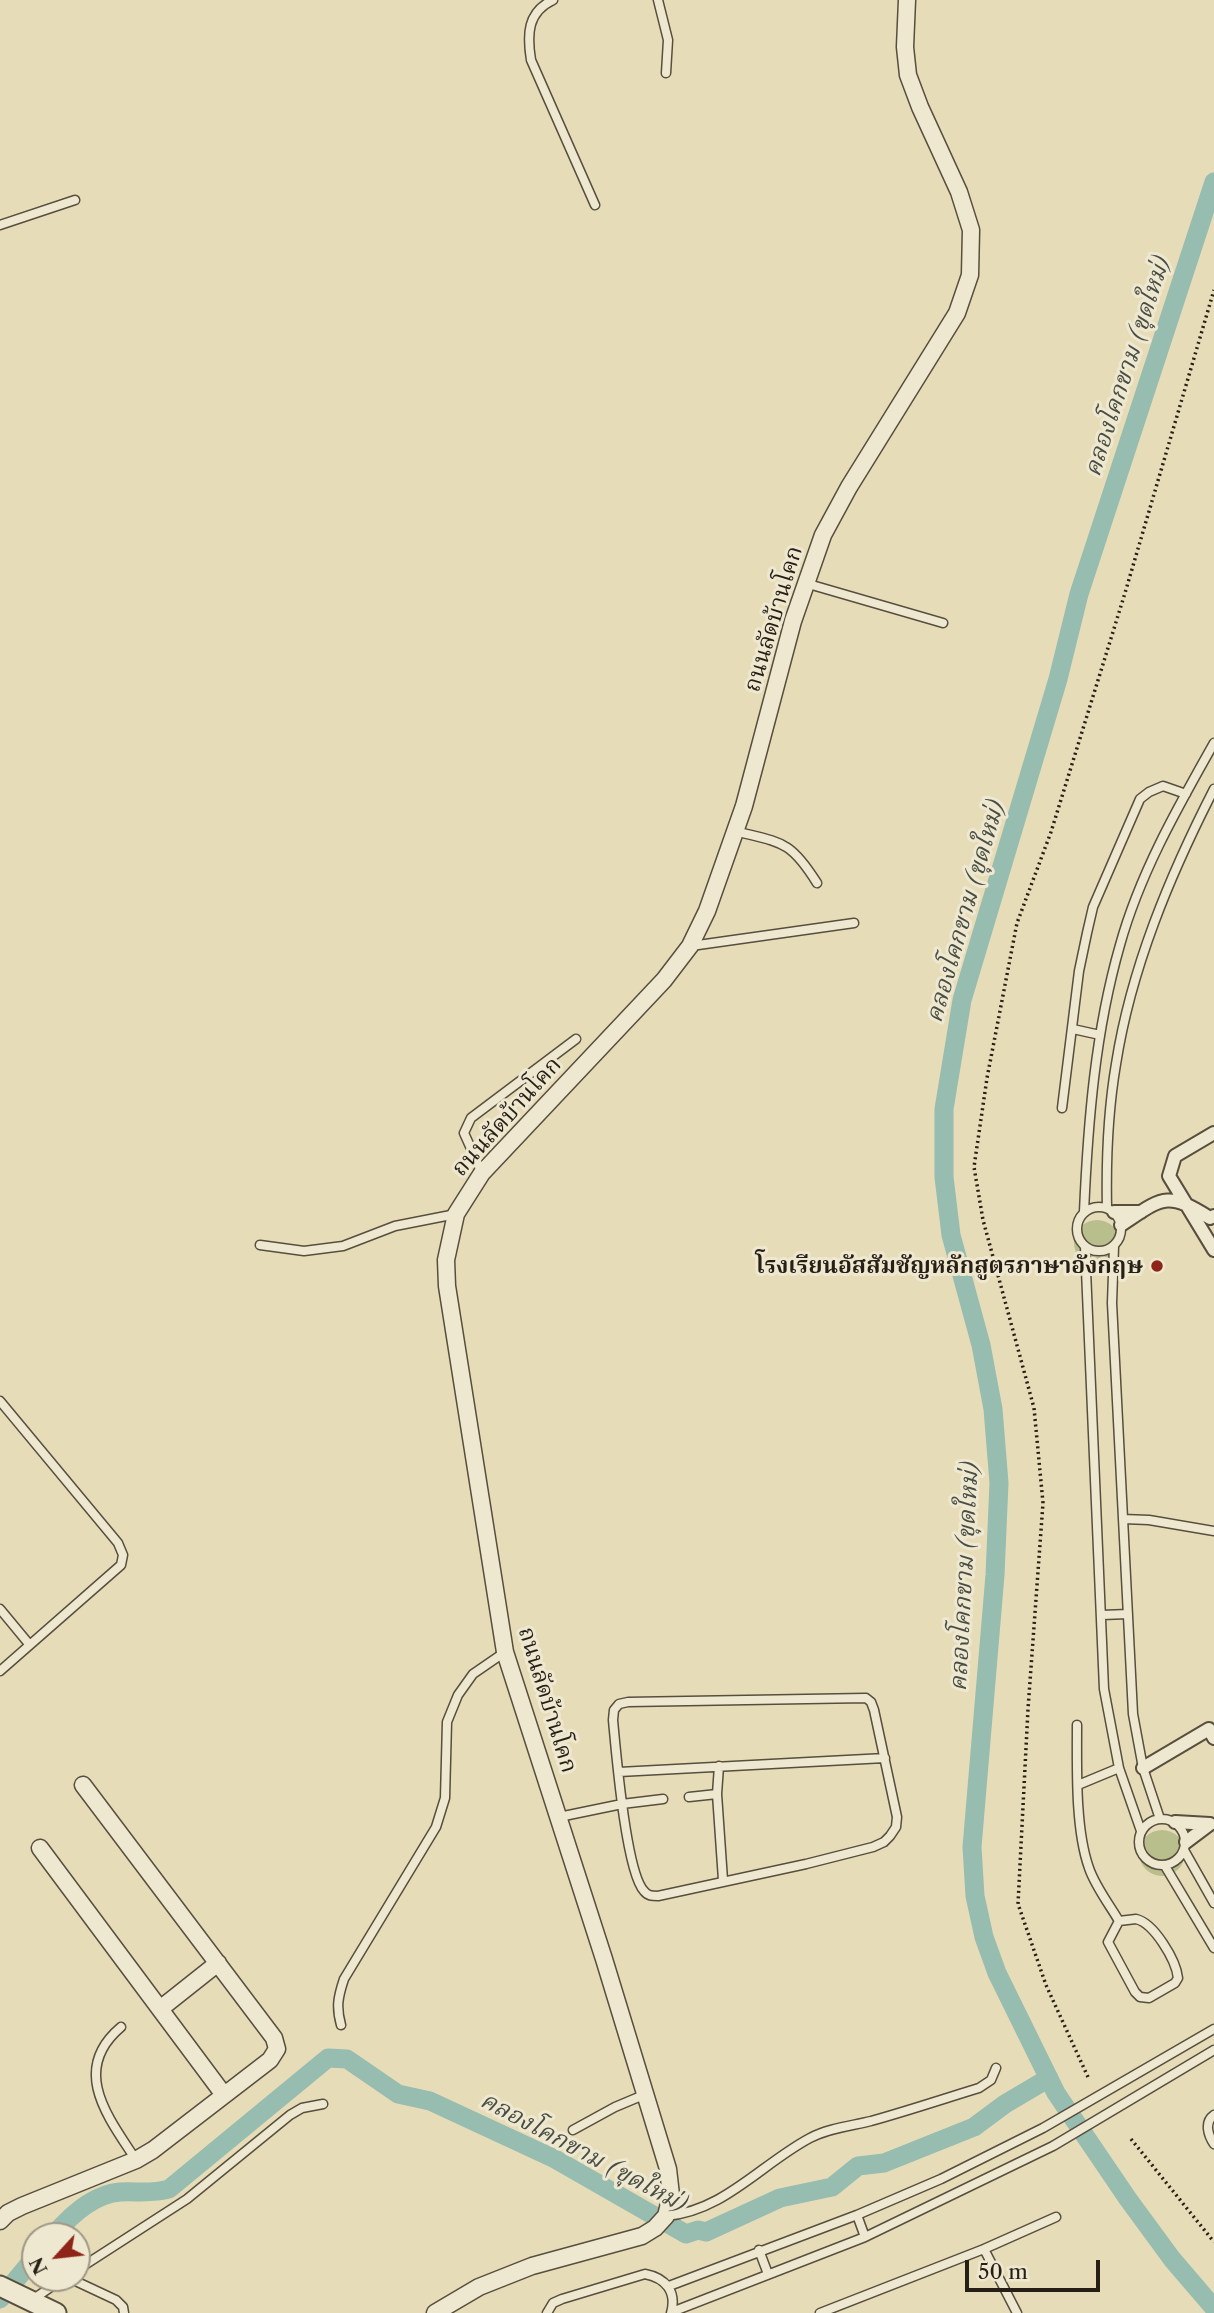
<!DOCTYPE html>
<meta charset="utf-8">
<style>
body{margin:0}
#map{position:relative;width:1214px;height:2313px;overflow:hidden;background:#e7dcb8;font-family:"Libre Caslon Text",serif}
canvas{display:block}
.north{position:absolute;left:21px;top:2222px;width:70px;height:70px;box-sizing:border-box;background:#efe8d1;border:2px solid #9f9886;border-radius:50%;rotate:243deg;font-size:19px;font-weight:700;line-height:28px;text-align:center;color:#271f16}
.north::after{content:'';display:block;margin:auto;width:24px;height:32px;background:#8f2418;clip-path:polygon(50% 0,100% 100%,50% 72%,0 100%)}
.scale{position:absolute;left:965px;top:2260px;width:135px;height:32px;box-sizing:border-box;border:4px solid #271f16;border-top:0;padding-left:9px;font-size:21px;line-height:24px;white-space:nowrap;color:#271f16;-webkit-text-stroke:5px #efe8d1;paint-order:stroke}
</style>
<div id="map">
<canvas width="1214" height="2313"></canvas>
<div class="north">N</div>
<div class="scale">50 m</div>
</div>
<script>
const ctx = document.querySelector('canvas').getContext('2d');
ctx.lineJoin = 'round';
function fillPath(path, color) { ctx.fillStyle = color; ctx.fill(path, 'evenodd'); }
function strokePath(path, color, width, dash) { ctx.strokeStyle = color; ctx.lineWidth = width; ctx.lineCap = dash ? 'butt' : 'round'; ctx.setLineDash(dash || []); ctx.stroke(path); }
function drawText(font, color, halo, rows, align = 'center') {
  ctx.font = font + ' "Libre Caslon Text","Noto Serif Thai",serif'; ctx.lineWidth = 6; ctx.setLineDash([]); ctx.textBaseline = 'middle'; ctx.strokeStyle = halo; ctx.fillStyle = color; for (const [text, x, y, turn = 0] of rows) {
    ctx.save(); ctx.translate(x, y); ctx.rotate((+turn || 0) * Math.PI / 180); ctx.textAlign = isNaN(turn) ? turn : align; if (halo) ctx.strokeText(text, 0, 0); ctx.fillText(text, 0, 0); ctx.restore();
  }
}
fillPath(new Path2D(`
 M1074 1243a23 23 0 1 1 46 0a23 23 0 1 1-46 0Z
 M1139 1853a23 23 0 1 1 46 0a23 23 0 1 1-46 0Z`), '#b8bf8d');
strokePath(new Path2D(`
 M 1214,182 L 1079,594 L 1058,679 L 962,1000 L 944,1109 L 944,1177 L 951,1235 L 981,1345 L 993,1409 L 999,1483 L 995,1575 L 972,1847 L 975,1896 L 984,1937 L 997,1973 L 1056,2093 L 1128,2199 L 1172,2259 L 1214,2308
 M 53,2236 C 69,2217 93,2194 120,2192 C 137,2191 152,2194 169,2189 L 328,2058 L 347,2059 L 398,2094 L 430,2101 L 555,2159 L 686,2234 L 698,2230 L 706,2232 L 780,2198 L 832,2187 L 858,2166 L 884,2163 L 974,2127 L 1005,2104 L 1049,2078
 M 0,2299 L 35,2257`), '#97bcb0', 19);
const service = new Path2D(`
 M 553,0 C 527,12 527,35 531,60 L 595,205
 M 658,0 L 668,40 L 666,73
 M 0,225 L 75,200
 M 805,583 L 943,623
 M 735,831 C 782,843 790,840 817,883
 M 691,946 L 854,923
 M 1073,1029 L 1100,1035
 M 1062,1108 L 1079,971 L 1087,933 L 1093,907 L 1140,799 L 1149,792 L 1163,786 L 1186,794
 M 482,1173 L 464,1133 L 471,1118 L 576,1039
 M1077 1229a22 22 0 1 1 44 0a22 22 0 1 1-44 0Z
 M 1107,1208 C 1106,1161 1108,1111 1116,1064 C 1131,968 1170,875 1214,789
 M 1084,1212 C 1088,1122 1095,1032 1120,945 C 1140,873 1178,807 1214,743
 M 260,1245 L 304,1251 L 343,1246 L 395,1226 L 456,1214
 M 1114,1246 L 1112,1303 L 1133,1714 L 1143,1768 L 1160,1819
 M 1085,1247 L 1104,1689 L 1119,1768 L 1141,1831
 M 0,1401 L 118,1543 L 123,1555 L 121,1565 L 0,1671
 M 1123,1519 L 1149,1520 L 1214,1531
 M 0,1609 L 29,1644
 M 1102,1615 L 1128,1614
 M 866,1698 L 871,1702 L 874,1710 L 897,1817 L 896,1827 L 890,1836 L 884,1842 L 873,1847 L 806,1864 L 658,1896 C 652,1896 648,1896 644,1891 C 626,1872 616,1752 613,1720 L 614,1710 L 619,1704 L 628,1702 Z
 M 1077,1725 C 1077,1767 1075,1829 1089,1868 C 1095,1886 1109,1904 1119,1921
 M 719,1766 L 717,1794 L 723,1880
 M 619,1772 L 885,1758
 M 1078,1785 L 1119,1768
 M 689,1797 L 717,1794
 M 559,1817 L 622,1804 L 663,1799
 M1139 1842a23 23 0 1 1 46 0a23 23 0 1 1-46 0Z
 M 1184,1850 L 1214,1903
 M 1165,1866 L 1214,1948
 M 1136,1919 C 1154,1923 1176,1960 1178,1978 L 1175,1983 L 1149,1998 L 1140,1997 L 1135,1992 L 1108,1942 L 1119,1921 Z
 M 341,2025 C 336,2007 338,1997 344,1979 L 436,1827 L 445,1798 L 447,1722 L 458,1695 L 473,1674 L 505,1652
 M 121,2027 C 70,2070 108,2117 136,2160
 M 1214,2115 C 1204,2122 1208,2135 1214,2144
 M 573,2130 L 615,2107 L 646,2094
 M 857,2215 L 865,2237
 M 666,2216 C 724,2211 761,2164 810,2138 C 829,2128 851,2126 871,2121 C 907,2111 943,2099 979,2088 L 991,2080 L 996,2068
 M 984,2249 L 1017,2313
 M 759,2250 L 768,2274
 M 77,2270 L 187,2199 L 290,2115 L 302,2108 L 323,2104
 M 69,2278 L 116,2300 L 123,2307 L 124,2313
 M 669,2286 L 857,2215 L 941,2179 L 1043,2128 L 1214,2029
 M 32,2300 L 64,2278
 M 672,2312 L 865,2237 L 1053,2146 L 1214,2050
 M 547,2313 L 553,2303 L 562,2299 L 645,2274 C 666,2278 677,2292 671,2313
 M 820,2313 L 984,2249 L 1056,2217`);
const pedestrian = new Path2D(`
 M 1214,1133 L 1175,1156 L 1169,1176 L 1214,1250
 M 1114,1212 L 1141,1212
 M 1121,1225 C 1162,1198 1166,1190 1210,1218 L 1214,1216
 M 1143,1768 L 1209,1729 L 1214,1738
 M 1175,1822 L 1210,1824 L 1186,1842`);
const minor = new Path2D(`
 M 40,1848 L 224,2095
 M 160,2009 L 218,1963
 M 0,2221 L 8,2213 L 22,2206 L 136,2160 L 153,2150 L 270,2060 L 277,2049 L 274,2038 L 83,1785
 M 435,2313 L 479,2287 L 532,2266 L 642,2236 L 655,2228 L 666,2216 L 671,2195 L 668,2169 L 604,1959 L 505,1652 L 447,1286 L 446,1260 L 456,1214 L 482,1173 L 664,980 L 690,946 L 707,911 L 744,806 L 793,621 L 823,535 L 849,487 L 957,313 L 970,275 L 971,230 L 959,192 L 920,107 L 908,75 L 905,47 L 907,0`);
const tertiary = new Path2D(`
 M 0,2286 L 56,2313`);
strokePath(service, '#574e3e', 11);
strokePath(pedestrian, '#574e3e', 16);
strokePath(minor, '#574e3e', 19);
strokePath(tertiary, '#574e3e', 23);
strokePath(new Path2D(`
 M 1088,2077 L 1046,1985 L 1018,1904 L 1028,1709 L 1043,1503 L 1034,1408 L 983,1220 L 974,1167 L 987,1078 L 1017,923 L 1051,832 L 1125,593 L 1214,290
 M 1131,2139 L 1214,2242`), '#271f16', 3.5, [2, 3.5]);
strokePath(service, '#efe8d1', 8);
strokePath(pedestrian, '#efe8d1', 12);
strokePath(minor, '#efe8d1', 16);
strokePath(tertiary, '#efe8d1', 19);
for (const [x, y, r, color] of [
 [1157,1266,7,"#8f2418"]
]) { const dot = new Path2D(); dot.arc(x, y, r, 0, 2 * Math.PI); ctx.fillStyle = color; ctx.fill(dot); strokePath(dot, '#efe8d1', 2.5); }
drawText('23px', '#271f16', '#efe8d1', [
 ["ถนนลัดบ้านโคก",774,619,-73],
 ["ถนนลัดบ้านโคก",507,1117,-48],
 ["ถนนลัดบ้านโคก",547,1700,73]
]);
drawText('bold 23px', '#271f16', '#efe8d1', [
 ["โรงเรียนอัสสัมชัญหลักสูตรภาษาอังกฤษ",1143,1266]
], 'right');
drawText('italic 24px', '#494e44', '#efe8d1', [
 ["คลองโคกขาม (ขุดใหม่)",1128,366,-72],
 ["คลองโคกขาม (ขุดใหม่)",966,911,-74],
 ["คลองโคกขาม (ขุดใหม่)",965,1576,-87],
 ["คลองโคกขาม (ขุดใหม่)",584,2153,28]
]);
</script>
